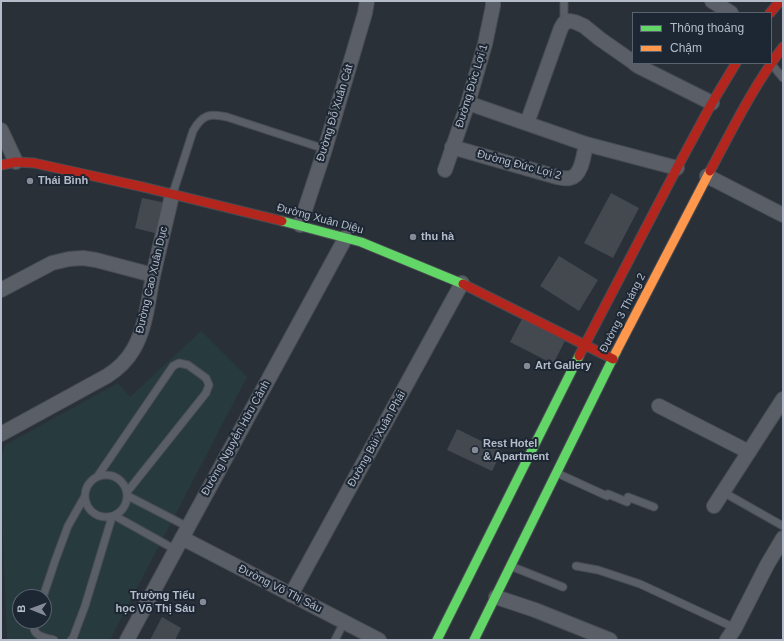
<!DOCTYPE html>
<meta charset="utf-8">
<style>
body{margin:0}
#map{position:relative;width:784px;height:641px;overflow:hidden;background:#2a3038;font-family:Helvetica,sans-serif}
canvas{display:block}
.frame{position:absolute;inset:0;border:2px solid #b4bcc9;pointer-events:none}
.legend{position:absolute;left:632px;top:12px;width:140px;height:52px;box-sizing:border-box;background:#1d2633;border:1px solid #59626f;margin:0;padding:5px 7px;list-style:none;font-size:12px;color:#b4bcc9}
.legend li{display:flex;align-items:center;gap:8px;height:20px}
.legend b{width:20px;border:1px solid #59626f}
.north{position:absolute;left:12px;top:589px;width:40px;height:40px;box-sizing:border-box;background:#1d2633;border:1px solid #59626f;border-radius:50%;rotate:271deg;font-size:11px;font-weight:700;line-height:16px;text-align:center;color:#b4bcc9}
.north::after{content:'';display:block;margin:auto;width:14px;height:18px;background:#848b96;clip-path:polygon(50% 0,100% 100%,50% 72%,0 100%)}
</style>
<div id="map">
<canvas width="784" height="641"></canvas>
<div class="frame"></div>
<ul class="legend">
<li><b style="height:5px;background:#63d668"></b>Thông thoáng</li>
<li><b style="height:5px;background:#ff974d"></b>Chậm</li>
</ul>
<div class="north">B</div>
</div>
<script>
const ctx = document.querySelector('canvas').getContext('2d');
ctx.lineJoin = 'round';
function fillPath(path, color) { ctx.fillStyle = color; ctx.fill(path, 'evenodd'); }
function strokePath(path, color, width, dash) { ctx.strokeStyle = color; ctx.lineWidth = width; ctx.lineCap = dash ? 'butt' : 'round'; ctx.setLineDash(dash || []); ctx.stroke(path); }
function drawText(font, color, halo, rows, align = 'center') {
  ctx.font = font + ' Helvetica,sans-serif'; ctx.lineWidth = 4; ctx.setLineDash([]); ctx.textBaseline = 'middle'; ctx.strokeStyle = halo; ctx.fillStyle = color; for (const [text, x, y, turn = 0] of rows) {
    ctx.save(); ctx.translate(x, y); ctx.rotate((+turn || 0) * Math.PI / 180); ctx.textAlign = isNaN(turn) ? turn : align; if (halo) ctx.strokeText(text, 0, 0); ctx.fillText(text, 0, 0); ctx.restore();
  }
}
fillPath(new Path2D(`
 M 201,331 L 247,377 L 110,640 L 7,640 L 1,491 L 1,459 L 5,445 L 118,383 L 130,397 ZM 20,597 L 44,597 L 44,621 L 20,621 Z`), '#273a3e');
fillPath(new Path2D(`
 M 611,193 L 639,208 L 613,258 L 584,243 Z
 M 142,198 L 166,203 L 158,234 L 135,228 Z
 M 559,256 L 598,280 L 579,311 L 540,286 Z
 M 522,319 L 565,341 L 553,364 L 510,342 Z
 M 457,429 L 502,451 L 492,471 L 447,450 Z
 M 162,617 L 181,628 L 175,640 L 150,640 Z`), '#444950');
const lane = new Path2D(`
 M 564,1 L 564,23
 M 773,66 L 783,78
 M 173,193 L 193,131 C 202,115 209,113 227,117 L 325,149
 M 559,474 L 607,496 L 608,494 L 627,502 L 628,497 L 654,507
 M85 496a21 21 0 1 1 42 0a21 21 0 1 1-42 0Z
 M 97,477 L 173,366 L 179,363 L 188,365 L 206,378 L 209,385 L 206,393 L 127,492
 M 723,492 L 783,526
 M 128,496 L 188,527
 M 115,516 L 176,550
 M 576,566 L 598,570 L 640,584 L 735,628
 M 513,567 L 563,587
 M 43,597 L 55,561 L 68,526 L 85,496
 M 35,621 C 30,636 43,637 54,640
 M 71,640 L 73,638 L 85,606 L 112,517
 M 335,640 L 344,622`);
const street = new Path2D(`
 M 712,1 L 731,13
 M 634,63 L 638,66 L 712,103
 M 468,103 L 586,144 L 677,168
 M 527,123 L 561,28 L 564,23 L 570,21 L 575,22 L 584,26 L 600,39 L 633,62
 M 1,130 L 16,162
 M 452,147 L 557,177 C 562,178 566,179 570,178 C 582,176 584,153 586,144
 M 445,170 L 468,103 L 485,44 L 493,6 L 493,1
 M 707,176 L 783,215
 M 300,225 L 325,149 L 365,13 L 367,1
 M 1,290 L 52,263 L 69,259 L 83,258 L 96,260 L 153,275
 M 659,406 L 749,452
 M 1,434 L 107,376 C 118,369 126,362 133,350 C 146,328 148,301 153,276 C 159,249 166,222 172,195
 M 714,506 L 783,399
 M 182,538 L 379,640
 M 291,595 L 462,283
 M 496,597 L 535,610 L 610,640
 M 127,640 L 188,527 L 346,237
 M 727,640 L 735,628 L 767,565 L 783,538`);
const fast = new Path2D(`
 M 282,221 L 361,242 L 463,284
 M 437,640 L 579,356
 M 474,640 L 616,352`);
const slow = new Path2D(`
 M 616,352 L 710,171`);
const jam = new Path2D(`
 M 770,13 L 780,1
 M 1,165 L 16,162 L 34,163 L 143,187 L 282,221
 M 710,171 C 733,128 754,85 783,47
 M 463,284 L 613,359
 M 579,356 L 677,168 L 712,103 L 736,63`);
strokePath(lane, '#484c53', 9);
strokePath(street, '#484c53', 16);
strokePath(fast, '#484c53', 11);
strokePath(slow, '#484c53', 11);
strokePath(jam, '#484c53', 11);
strokePath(lane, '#5a5e66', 7);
strokePath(street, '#5a5e66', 14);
strokePath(fast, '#63d668', 9);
strokePath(slow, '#ff974d', 9);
strokePath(jam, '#b3261e', 9);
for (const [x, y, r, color] of [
 [30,181,4,"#848b96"],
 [413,237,4,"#848b96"],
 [527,366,4,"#848b96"],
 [475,450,4,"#848b96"],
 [203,602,4,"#848b96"]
]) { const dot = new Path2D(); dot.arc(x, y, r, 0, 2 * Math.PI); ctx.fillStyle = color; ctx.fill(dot); strokePath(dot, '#1d2633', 1.5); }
drawText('11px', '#b4bcc9', '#1d2633', [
 ["Đường Đức Lợi 1",472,86,-73],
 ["Đường Đỗ Xuân Cát",335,113,-73],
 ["Đường Đức Lợi 2",519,165,15],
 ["Đường Xuân Diệu",320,219,15],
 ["Đường Cao Xuân Dục",152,280,-77],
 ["Đường 3 Tháng 2",623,313,-63],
 ["Đường Nguyễn Hữu Cảnh",236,438,-61],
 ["Đường Bùi Xuân Phái",377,439,-61],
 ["Đường Võ Thị Sáu",280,589,27]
]);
drawText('bold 11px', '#b4bcc9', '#1d2633', [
 ["Thái Bình",38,181],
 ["thu hà",421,237],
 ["Art Gallery",535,366],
 ["Rest Hotel",483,444],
 ["& Apartment",483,457],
 ["Trường Tiểu",195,596,"right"],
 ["học Võ Thị Sáu",195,609,"right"]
], 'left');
</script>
